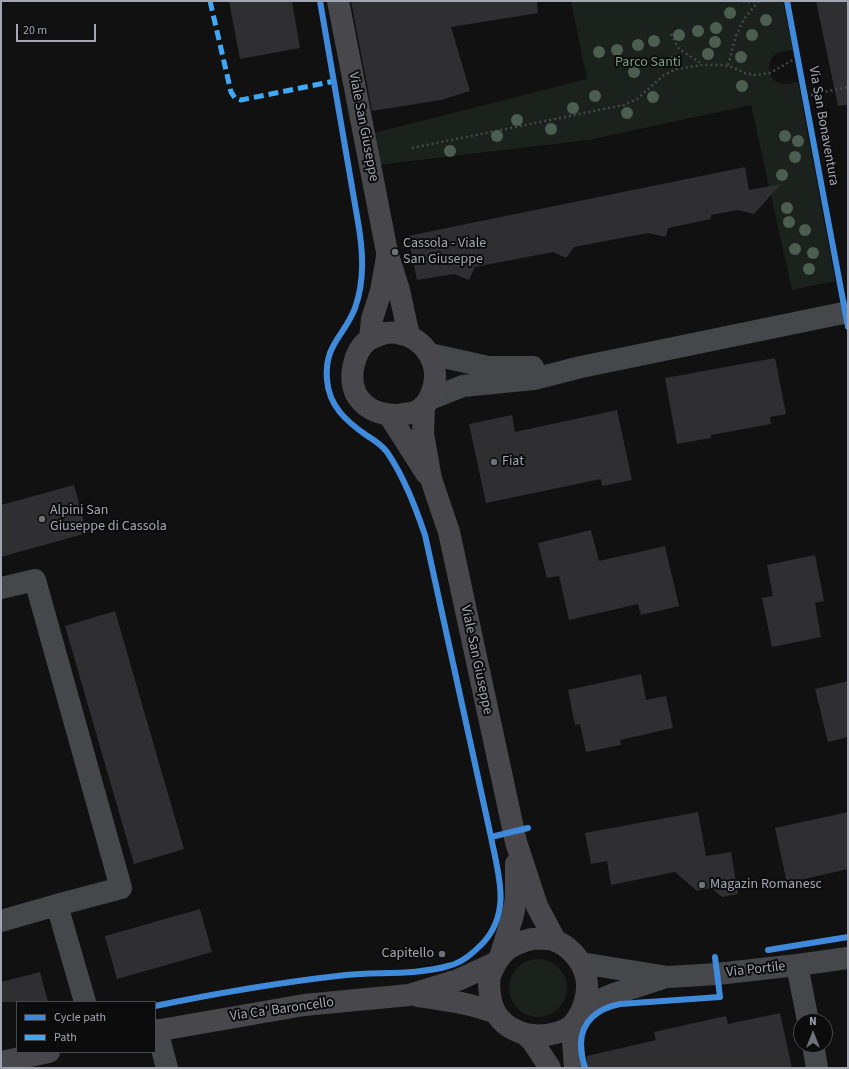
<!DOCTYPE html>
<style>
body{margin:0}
#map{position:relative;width:849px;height:1069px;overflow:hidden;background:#111112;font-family:"Source Sans 3",sans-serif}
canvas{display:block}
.frame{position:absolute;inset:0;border:2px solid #a2a5b2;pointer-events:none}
.legend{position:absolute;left:16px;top:1001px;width:140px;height:52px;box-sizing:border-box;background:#0c0c0d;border:1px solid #48494f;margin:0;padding:5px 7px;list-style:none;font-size:12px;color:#a2a5b2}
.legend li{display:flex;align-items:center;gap:8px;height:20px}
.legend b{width:20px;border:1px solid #48494f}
.north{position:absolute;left:793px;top:1013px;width:40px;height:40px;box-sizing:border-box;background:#0c0c0d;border:1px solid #48494f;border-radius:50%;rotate:0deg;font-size:11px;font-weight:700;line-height:16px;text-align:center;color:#a2a5b2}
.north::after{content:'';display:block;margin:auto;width:14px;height:18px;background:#6f717a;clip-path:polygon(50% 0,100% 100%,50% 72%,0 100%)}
.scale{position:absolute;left:16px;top:24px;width:80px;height:18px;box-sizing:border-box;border:2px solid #a2a5b2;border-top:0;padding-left:5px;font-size:12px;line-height:14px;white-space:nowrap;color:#a2a5b2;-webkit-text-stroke:3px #0c0c0d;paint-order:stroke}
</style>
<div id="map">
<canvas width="849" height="1069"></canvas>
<div class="frame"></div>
<ul class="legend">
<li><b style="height:5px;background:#408adc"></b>Cycle path</li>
<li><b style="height:5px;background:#3fa9f5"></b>Path</li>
</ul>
<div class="north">N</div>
<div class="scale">20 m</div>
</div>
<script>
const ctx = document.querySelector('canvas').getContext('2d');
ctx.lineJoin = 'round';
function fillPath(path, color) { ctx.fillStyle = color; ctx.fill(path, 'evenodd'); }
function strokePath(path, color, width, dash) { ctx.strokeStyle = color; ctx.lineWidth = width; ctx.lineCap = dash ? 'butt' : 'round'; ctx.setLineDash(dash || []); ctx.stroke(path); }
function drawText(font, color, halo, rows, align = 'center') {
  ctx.font = font + ' "Source Sans 3",sans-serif'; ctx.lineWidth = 4; ctx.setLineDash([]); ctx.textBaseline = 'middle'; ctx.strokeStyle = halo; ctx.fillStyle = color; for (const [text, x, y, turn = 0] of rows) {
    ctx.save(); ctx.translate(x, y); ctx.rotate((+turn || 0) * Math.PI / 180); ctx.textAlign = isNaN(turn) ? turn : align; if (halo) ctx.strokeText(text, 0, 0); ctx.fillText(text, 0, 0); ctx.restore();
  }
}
fillPath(new Path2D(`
 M 571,1 L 783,1 L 793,50 C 789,50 783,51 778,53 C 766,58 766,79 779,83 C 784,85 792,83 798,82 L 835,281 L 792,290 L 751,105 L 588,140 L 377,165 L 370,134 L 587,79 Z
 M509 988a29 29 0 1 1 58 0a29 29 0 1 1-58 0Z`), '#1b221d');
fillPath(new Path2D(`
 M 229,1 L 292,1 L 300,48 L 240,59 Z
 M 351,1 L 537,1 L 538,13 L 451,27 L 470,91 L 441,100 L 372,111 Z
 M 816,1 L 848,1 L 848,105 L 838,106 Z
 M 745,167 L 749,190 L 781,184 L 754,214 L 738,210 L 711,215 L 711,219 L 668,228 L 666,237 L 648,233 L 574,247 L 566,258 L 553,252 L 475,267 L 469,280 L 454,274 L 417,280 L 408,236 Z
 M 775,358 L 786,414 L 770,417 L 771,424 L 711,435 L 711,438 L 677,444 L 665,378 Z
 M 617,410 L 632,480 L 602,486 L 601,479 L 486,503 L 469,424 L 512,415 L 515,432 Z
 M 74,485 L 87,533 L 1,557 L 1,505 Z
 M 591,530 L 599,561 L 665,546 L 679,606 L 641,615 L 638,604 L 569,620 L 559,576 L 547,578 L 538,543 Z
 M 815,555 L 824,601 L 815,603 L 821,637 L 772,647 L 762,598 L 773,596 L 767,565 Z
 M 115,611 L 184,849 L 134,864 L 65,626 Z
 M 641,674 L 646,700 L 666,696 L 673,728 L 620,740 L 621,745 L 586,752 L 580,724 L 575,725 L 568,690 Z
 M 848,681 L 848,737 L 828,742 L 815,689 Z
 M 698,812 L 706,856 L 731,852 L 738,894 L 722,897 L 711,888 L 697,891 L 675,872 L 611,885 L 607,861 L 591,864 L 585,833 Z
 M 848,812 L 848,869 L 787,883 L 775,828 Z
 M 200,909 L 212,952 L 117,979 L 105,936 Z
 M 40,972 L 48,1002 L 1,1002 L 1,982 Z
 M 780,1013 L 792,1068 L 587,1068 L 587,1056 L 656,1040 L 654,1032 L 726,1016 L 728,1024 Z`), '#2f2f31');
strokePath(new Path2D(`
 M 743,1 L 745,2 L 758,1
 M 671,34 L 679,49 L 702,64
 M 728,65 L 736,36 L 744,19 L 759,1
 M 806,96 L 848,87
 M 412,148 L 624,105 L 637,99 L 664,75 L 676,69 L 703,65 L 721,65 L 732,67 L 745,73 L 755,75 L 770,73 L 798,57`), '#47474c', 2.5, [2, 3]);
strokePath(new Path2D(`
 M 430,354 L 488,367 L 533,367
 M 430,399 L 463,386 L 534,379 L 581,367 L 848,312
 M 1,588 L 35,580 L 121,888 L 57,905
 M 1,921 L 57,905 L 85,1002
 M 581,963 L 668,977 L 717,974 L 797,965 L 848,958
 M 797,965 L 808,1021
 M 583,1007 L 614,994 L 663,978
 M 157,1030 L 167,1068
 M 813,1045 L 817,1068`), '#46474a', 22);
strokePath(new Path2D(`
 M 338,1 L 387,252 L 399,290 L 409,336
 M 385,333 C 389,333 393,332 397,333 C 426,337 442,366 432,392 C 429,401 424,408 415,412 C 409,414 402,414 397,415 C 385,415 375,413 365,405 C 362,402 358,398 356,394 C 348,377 354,351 368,340 C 373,337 380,335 385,333 Z
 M 370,339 L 372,319 L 381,291 L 387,257
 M 424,406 L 423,434 L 431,479 L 449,532 L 516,842 L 537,906 L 555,940
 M 389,415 L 426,473
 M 532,939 C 539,939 547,938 553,940 C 569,945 583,961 586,977 C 588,985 587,993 585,1001 C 583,1008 579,1017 574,1023 C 570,1028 563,1031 556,1033 C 527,1041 494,1028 490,995 C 489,987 488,978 492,971 C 501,951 511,944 532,939 Z
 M 501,954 L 513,915 L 516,898 L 516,864
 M 418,996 C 445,1000 470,1003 496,1013
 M 574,1024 L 573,1041 L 575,1068
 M 155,1031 L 304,1005 L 409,995 L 458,980 L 495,963
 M 526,1035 L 533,1042 L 550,1068
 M 1,1062 L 49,1052`), '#48484c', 22);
strokePath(new Path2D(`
 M 210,1 L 231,92 L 235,98 L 241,100 L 335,81`), '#3fa9f5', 5, [10, 5]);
strokePath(new Path2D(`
 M 320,1 L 358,222 C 363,251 365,280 355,308 C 344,337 324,344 327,380 C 329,406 346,421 366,435 C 374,440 381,444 387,452 C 404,477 415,506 425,535 L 491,837
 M 787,1 L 848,327
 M 768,950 L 848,937
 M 155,1006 C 218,993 282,982 346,975 C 379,972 417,975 448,966 C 462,963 473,953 483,943 C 512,911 498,874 491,837 L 528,828
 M 585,1068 C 583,1061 581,1053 581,1046 C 580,1021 599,1008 620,1004 L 720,997 L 715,957`), '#408adc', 6);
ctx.fillStyle = '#4b5e50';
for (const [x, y] of [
 [730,13],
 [766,20],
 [716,28],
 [698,31],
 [679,35],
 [752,35],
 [654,41],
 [715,42],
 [638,45],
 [617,50],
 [599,52],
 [708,54],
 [741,57],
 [675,61],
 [634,72],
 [742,86],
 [595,96],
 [653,97],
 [573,108],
 [627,113],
 [517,120],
 [551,129],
 [497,136],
 [785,136],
 [798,141],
 [450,151],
 [795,157],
 [782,175],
 [787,208],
 [789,222],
 [805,230],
 [795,249],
 [813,253],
 [809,269]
]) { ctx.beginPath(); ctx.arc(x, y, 6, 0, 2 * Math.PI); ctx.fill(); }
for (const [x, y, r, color] of [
 [395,252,4,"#6f717a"],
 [494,462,4,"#6f717a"],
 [42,519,4,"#6f717a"],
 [702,885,4,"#6f717a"],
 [442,954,4,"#6f717a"]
]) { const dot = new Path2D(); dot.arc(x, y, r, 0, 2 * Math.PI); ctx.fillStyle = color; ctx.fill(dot); strokePath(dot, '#0c0c0d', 1.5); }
drawText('14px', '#7a9d82', '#0c0c0d', [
 ["Parco Santi",648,63]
]);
drawText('14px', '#a2a5b2', '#0c0c0d', [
 ["Via San Bonaventura",823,126,80],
 ["Viale San Giuseppe",363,127,79],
 ["Viale San Giuseppe",476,660,78],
 ["Via Portile",756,970,-6],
 ["Via Ca' Baroncello",282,1010,-8]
]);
drawText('14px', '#a2a5b2', '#0c0c0d', [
 ["Cassola - Viale",403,244],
 ["San Giuseppe",403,260],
 ["Fiat",502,462],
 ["Alpini San",50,511],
 ["Giuseppe di Cassola",50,527],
 ["Magazin Romanesc",710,885],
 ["Capitello",434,954,"right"]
], 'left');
</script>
